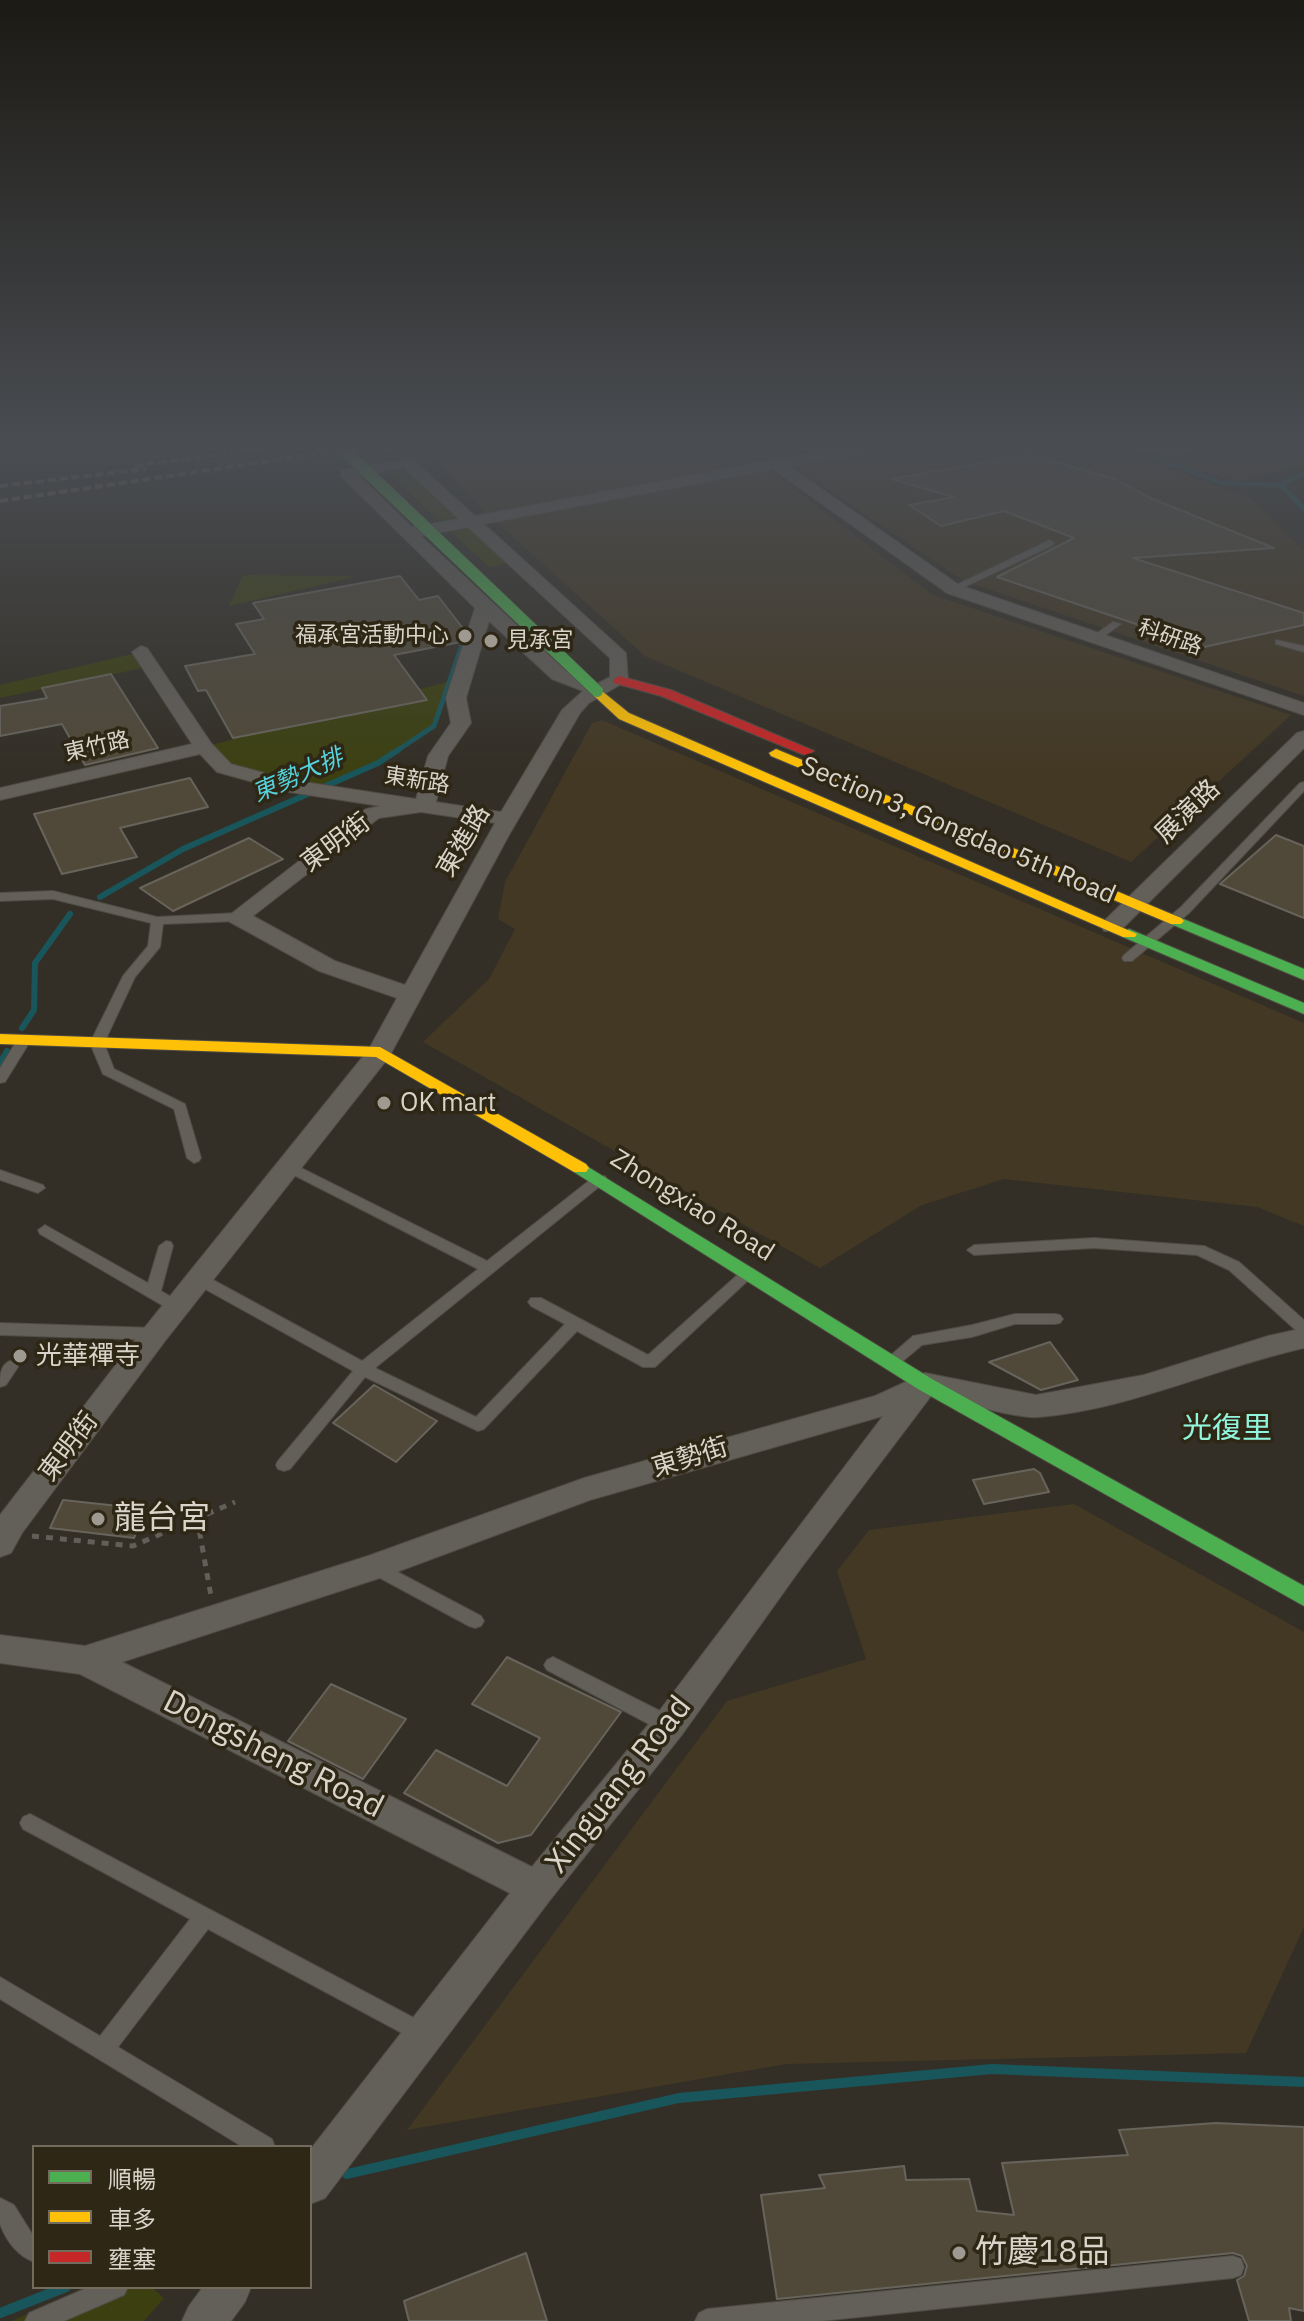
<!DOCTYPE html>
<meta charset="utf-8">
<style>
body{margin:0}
#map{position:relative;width:1304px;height:2321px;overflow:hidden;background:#332f26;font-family:"IBM Plex Sans","Noto Sans TC",sans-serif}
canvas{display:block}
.legend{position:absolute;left:32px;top:2145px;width:280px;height:144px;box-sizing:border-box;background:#2f2716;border:2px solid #736c5e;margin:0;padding:10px 14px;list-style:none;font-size:24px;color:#d9d4ca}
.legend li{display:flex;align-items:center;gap:16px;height:40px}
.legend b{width:40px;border:2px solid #736c5e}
</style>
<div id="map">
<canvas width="1304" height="2321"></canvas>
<ul class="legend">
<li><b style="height:10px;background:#4caf50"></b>順暢</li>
<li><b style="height:10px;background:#ffc107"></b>車多</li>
<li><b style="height:10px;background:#c62828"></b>壅塞</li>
</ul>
</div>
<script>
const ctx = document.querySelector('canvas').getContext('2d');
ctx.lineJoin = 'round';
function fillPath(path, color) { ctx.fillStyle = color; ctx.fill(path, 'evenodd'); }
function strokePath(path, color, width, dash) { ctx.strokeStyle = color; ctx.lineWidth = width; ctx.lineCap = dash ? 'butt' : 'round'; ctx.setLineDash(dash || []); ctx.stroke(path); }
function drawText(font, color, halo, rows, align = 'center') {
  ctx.font = font + ' "IBM Plex Sans","Noto Sans TC",sans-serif'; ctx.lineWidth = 7; ctx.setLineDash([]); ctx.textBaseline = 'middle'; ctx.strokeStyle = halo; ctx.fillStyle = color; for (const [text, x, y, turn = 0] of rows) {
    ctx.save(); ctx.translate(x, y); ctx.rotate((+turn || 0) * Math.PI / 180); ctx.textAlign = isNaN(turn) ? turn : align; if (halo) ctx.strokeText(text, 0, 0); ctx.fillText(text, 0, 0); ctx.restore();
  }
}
fillPath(new Path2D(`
 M 451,448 L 740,448 L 933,595 L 1291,715 L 1131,862 L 645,656 L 483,510 L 427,452 Z
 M 892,448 L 1110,448 L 1251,498 L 1304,551 L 1304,696 L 964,581 L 793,466 Z
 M 1207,448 L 1304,448 L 1304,467 L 1283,469 L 1238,482 L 1176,464 Z
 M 602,720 L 1304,1023 L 1304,1226 L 1257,1207 L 1004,1179 L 922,1205 L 820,1268 L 423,1042 L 489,979 L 515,929 L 498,919 L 505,882 L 592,723 Z
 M 1074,1504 L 1304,1632 L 1304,1927 L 1246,2053 L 786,2064 L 407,2130 L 727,1701 L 866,1659 L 837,1571 L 869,1530 Z`), '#433823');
fillPath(new Path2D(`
 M 403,465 L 509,563 L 489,567 L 384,469 Z
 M 243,575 L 347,576 L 355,577 L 229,606 Z
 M 141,652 L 152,666 L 0,698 L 0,685 Z
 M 451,681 L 434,726 L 378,763 L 317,790 L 224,768 L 204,747 Z
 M 86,2287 L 151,2287 L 164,2298 L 144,2321 L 12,2321 Z`), '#3c4011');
strokePath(new Path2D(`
 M 1128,448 L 1222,483 L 1281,485 L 1304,509
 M 363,456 L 407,448
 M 1281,485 L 1304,473
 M 395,752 L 434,726 L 462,645`), '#19565b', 5);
strokePath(new Path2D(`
 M 100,897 L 183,849 L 378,763 L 398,750
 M 22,1028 L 34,1010 L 35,963 L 70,914
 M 0,1063 L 7,1051`), '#19565b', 6);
strokePath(new Path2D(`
 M 347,2174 L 679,2098 L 992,2069 L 1304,2082
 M 0,2313 L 66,2287`), '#19565b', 10);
const building = new Path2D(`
 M 1030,455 L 1116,479 L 1148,497 L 1274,548 L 1133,558 L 1304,613 L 1304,625 L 1204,647 L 997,577 L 1074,538 L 1004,511 L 941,526 L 909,505 L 954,497 L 891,479 Z
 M 400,576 L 419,600 L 438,596 L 465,631 L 461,642 L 394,655 L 427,700 L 233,738 L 206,690 L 198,691 L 185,666 L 255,654 L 236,624 L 264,619 L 253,603 Z
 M 111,674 L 158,748 L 85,765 L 62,724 L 0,736 L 0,706 L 47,698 L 42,688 Z
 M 190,778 L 208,807 L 120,828 L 137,857 L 62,874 L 34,814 Z
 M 1276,835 L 1304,846 L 1304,918 L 1220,884 Z
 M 249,838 L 283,859 L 173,911 L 140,888 Z
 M 1050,1342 L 1078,1380 L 1041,1390 L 989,1362 Z
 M 374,1385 L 437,1421 L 396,1462 L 333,1423 Z
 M 1034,1469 L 1040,1473 L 1049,1492 L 984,1504 L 973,1480 Z
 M 63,1500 L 146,1509 L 134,1538 L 50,1528 Z
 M 507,1657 L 621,1712 L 531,1835 L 498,1843 L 404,1793 L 436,1750 L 507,1786 L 540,1738 L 472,1704 Z
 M 331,1684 L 406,1719 L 363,1779 L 288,1741 Z
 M 1216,2123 L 1304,2127 L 1304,2311 L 1289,2308 L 1291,2321 L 1249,2321 L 1237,2280 L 1244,2276 L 1247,2266 L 1242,2256 L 1233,2253 L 777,2299 L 761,2195 L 825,2188 L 819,2175 L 904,2166 L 906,2180 L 969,2179 L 977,2211 L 1014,2215 L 1002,2163 L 1128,2155 L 1119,2130 Z
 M 526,2253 L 547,2321 L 409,2321 L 404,2301 Z`);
fillPath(building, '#504939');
strokePath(building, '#67645c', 2);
const lane = new Path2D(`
 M 1143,448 L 1172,451 L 1202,448 L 1172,455 Z
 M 1050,540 L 1054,543 L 1053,545 L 956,591 L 948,589 Z
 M 1113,622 L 1121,624 L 1099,640 L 1093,640 L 1093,636 Z
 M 1276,640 L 1304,646 L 1304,652 L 1276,644 Z
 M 1304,782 L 1304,791 L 1189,913 L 1132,961 L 1124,961 L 1122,958 L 1124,955 L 1181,907 L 1300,783 Z
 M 53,891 L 157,917 L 238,913 L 244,917 L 238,921 L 163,924 L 160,947 L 135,977 L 104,1043 L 114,1069 L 185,1104 L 201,1158 L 199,1161 L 194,1163 L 187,1158 L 174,1109 L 103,1074 L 90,1043 L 123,976 L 148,946 L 151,923 L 53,899 L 0,901 L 0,893 Z
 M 24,1036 L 31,1040 L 5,1082 L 0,1083 L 0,1068 L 19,1037 Z
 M 289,1162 L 487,1261 L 595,1176 L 605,1176 L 607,1179 L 605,1182 L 375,1368 L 476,1417 L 565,1324 L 531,1306 L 528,1302 L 531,1298 L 541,1298 L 648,1355 L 744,1269 L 754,1269 L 756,1273 L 655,1367 L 643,1367 L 577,1331 L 484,1429 L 478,1431 L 365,1377 L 290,1469 L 284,1471 L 278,1469 L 276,1465 L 278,1461 L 353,1371 L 194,1283 L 192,1279 L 194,1275 L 204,1275 L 362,1361 L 478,1269 L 284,1170 L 282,1167 Z
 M 0,1170 L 43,1185 L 45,1188 L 38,1193 L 0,1180 Z
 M 45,1225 L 148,1283 L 159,1246 L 166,1241 L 171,1242 L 173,1246 L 161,1291 L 182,1303 L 185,1307 L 182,1311 L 172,1311 L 40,1234 L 38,1230 Z
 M 1094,1238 L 1204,1246 L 1239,1262 L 1304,1320 L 1304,1335 L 1299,1333 L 1229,1270 L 1197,1255 L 1094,1248 L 974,1255 L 967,1250 L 974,1245 Z
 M 1015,1314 L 1055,1314 L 1060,1315 L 1063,1319 L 1060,1323 L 1055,1324 L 1015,1324 L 972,1337 L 922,1345 L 897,1366 L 885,1366 L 883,1362 L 913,1336 L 972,1325 Z
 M 0,1323 L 155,1328 L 160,1330 L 163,1334 L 160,1338 L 155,1340 L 0,1335 Z
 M 10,1361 L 16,1363 L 18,1367 L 6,1385 L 0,1387 C 0,1376 0,1365 10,1361 Z
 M 375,1560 L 481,1616 L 484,1621 L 481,1626 L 475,1628 L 469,1626 L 369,1572 L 366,1567 L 369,1562 Z
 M 553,1657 L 676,1719 L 678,1725 L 676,1731 L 669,1733 L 662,1731 L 547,1670 L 544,1665 L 547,1660 Z
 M 30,1814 L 431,2027 L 435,2034 L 431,2041 L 424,2044 L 417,2041 L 208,1929 L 118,2047 L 272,2139 L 275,2147 L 243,2147 L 0,1999 L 0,1977 L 100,2036 L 190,1919 L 23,1829 L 20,1823 L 23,1817 Z
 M 0,2198 L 14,2205 L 34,2237 L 34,2262 C 18,2256 6,2241 0,2224 C 0,2217 0,2205 0,2198 Z
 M 1233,2256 L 1241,2259 L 1244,2267 L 1241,2275 L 1233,2278 L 821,2321 L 695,2321 L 699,2313 L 707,2309 Z
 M 89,2287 L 128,2287 L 124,2295 L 64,2321 L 25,2321 L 29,2313 Z`);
const street = new Path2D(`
 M 838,448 L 870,448 L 862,453 L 789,466 L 959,585 L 1304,703 L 1304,715 L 947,593 L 773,469 L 484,524 L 626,653 L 628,680 L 589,703 L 580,713 L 509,835 L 389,1057 L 165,1341 L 22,1533 L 11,1553 L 0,1557 L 0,1515 L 145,1327 L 369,1049 L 397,998 L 319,971 L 230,922 L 227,917 L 366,809 L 380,806 L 289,792 L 217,772 L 200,754 L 0,800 L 0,788 L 192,744 L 132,652 L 141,646 L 147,648 L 211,743 L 231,764 L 291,780 L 416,799 L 428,756 L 451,723 L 446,698 L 475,608 L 341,476 L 341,470 L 412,459 L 475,516 ZM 404,467 L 459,519 L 412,527 L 359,476 ZM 468,527 L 610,658 L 610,677 L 597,684 L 566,671 L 421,536 ZM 489,621 L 552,679 L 583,691 L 562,710 L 501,812 L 436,802 L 448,756 L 471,723 L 466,698 ZM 421,812 L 495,823 L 405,985 L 335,961 L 253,916 L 379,818 Z
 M 1304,731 L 1304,748 L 1120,931 L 1104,931 L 1101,926 L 1104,921 L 1297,733 Z
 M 1304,1328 L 1304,1348 C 1215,1368 1131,1409 1039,1417 C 1017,1419 957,1401 931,1396 L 801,1568 L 681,1736 L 550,1900 L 325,2198 L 310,2204 L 310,2150 L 510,1893 L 80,1674 L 0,1663 L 0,1635 L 85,1646 L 368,1556 L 584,1478 L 875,1396 L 925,1373 L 1036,1395 L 1144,1375 L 1268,1336 ZM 883,1416 L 657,1714 L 532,1867 L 122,1662 L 386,1576 L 590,1500 Z
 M 203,2287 L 251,2287 L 245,2302 L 231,2321 L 182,2321 L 189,2306 Z`);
const fast = new Path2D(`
 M 1176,916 L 1304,969 L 1304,980 L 1171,924 L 1168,921 Z
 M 1129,929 L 1304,1003 L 1304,1014 L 1123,937 L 1121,934 Z
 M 580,1162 L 932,1379 L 1304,1586 L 1304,1606 L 918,1389 L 574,1172 L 571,1168 L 574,1164 Z`);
const slow = new Path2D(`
 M 597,687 L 629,713 L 1137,934 L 1135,937 L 1123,937 L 619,719 L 592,694 L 592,688 Z
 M 776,749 L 1181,918 L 1184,921 L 1181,924 L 1171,924 L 771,756 L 769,753 Z
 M 0,1034 L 380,1047 L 586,1164 L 589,1168 L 586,1172 L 574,1172 L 376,1057 L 0,1044 Z`);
const jam = new Path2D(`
 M 619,676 L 671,690 L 814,751 L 807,755 L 802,754 L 661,696 L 614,683 L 613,680 Z`);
strokePath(lane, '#504c44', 2);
strokePath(street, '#504c44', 2);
strokePath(fast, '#504c44', 2);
strokePath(slow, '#504c44', 2);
strokePath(jam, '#504c44', 2);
strokePath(new Path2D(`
 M 197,1518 L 211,1596
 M 32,1536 L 133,1546 L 235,1502`), '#635f58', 5, [7, 7]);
fillPath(lane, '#635f59');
fillPath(street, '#635f59');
fillPath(fast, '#4caf50');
fillPath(slow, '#ffc107');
fillPath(jam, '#c62828');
strokePath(new Path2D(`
 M 135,466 L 268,448
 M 0,486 L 146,469
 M 0,501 L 358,448`), '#6b6862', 4, [8, 4]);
const fastBridge = new Path2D(`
 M 342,448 L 597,691`);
strokePath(fastBridge, '#504c44', 13, []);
strokePath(fastBridge, '#4caf50', 12);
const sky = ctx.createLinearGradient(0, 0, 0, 773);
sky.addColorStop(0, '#1c1a15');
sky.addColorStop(0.58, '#4a4d52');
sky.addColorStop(1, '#4a4d5200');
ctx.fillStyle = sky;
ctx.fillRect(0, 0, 1304, 773);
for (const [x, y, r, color] of [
 [465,636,8,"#9f9a91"],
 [491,641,8,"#9f9a91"],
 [384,1103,8,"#9f9a91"],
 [20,1356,8,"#9f9a91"],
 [98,1519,8,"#9f9a91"],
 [959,2253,8,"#9f9a91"]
]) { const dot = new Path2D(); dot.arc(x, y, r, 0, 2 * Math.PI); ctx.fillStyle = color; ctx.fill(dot); strokePath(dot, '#2f2716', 3); }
drawText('22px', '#d9d4ca', '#2f2716', [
 ["福承宮活動中心",449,636],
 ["見承宮",507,641,"left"]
], 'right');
drawText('22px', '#d9d4ca', '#2f2716', [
 ["科研路",1170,638,19],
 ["東竹路",97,747,-13],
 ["東新路",417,781,9]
]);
drawText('italic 24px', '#55d4de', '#2f2716', [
 ["東勢大排",298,776,-24]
]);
drawText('26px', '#d9d4ca', '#2f2716', [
 ["展演路",1188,812,-44],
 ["Section 3, Gongdao 5th Road",958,831,23],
 ["東進路",464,841,-60],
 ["東明街",336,843,-37],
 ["Zhongxiao Road",692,1206,32],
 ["東明街",69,1447,-53],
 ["東勢街",690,1458,-17]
]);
drawText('26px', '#d9d4ca', '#2f2716', [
 ["OK mart",400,1103],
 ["光華禪寺",36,1356]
], 'left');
drawText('30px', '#91f4dc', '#2f2716', [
 ["光復里",1227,1429]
]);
drawText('32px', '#d9d4ca', '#2f2716', [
 ["龍台宮",114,1519],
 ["竹慶18品",975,2253]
], 'left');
drawText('32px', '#d9d4ca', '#2f2716', [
 ["Dongsheng Road",273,1755,27],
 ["Xinguang Road",619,1785,-52]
]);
</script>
